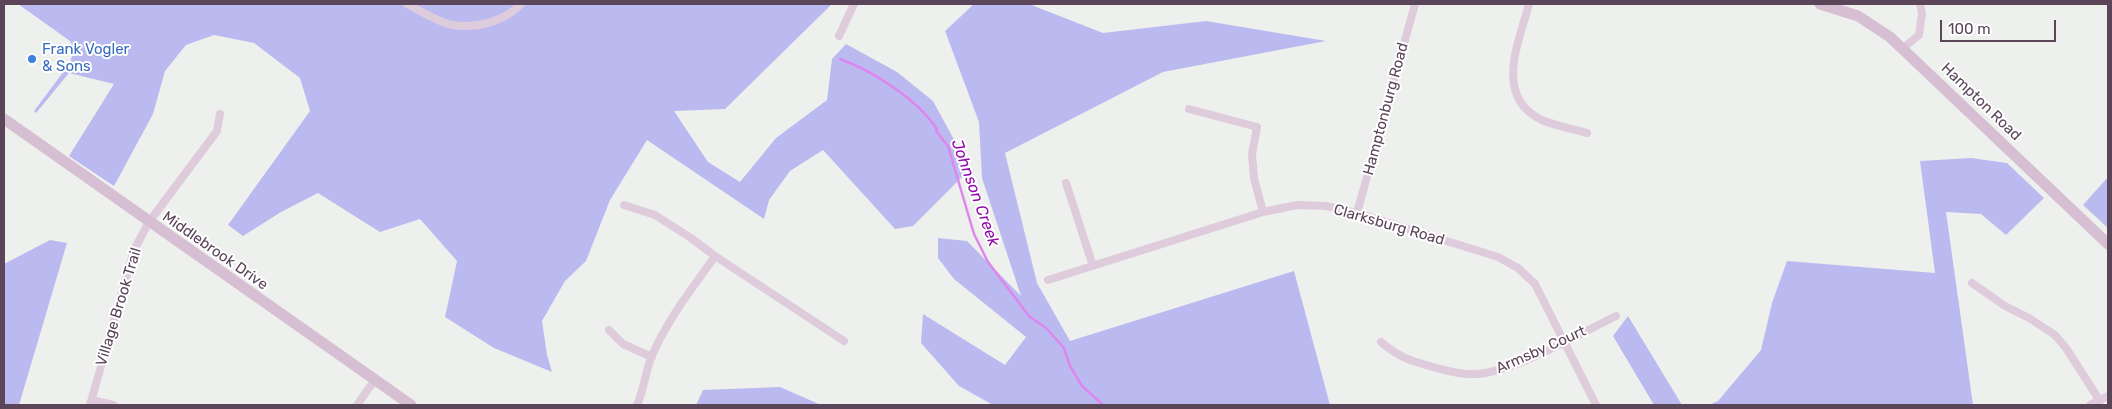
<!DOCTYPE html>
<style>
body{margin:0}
#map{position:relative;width:2112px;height:409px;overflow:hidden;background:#eef0ed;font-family:Rubik,sans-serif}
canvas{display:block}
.frame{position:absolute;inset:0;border:5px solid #5b4559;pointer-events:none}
.scale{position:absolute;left:1940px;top:20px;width:116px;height:22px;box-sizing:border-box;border:2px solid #5b4559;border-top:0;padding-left:6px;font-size:15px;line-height:18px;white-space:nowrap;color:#5b4559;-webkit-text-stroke:4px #fff;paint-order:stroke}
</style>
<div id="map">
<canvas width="2112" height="409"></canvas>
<div class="frame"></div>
<div class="scale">100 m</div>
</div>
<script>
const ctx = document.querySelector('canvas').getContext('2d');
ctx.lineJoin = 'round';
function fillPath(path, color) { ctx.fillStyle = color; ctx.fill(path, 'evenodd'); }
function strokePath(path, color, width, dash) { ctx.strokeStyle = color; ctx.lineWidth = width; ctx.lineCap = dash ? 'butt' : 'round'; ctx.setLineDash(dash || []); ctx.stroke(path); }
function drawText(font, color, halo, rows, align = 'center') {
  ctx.font = font + ' Rubik,sans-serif'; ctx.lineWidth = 4; ctx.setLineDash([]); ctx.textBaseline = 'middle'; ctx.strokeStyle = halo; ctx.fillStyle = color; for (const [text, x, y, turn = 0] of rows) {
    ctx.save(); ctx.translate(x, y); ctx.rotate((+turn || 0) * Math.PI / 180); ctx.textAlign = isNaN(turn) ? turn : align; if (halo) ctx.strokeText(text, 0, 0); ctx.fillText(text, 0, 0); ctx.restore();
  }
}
fillPath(new Path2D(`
 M 18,4 L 832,4 L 725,109 L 674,111 L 708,162 L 740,182 L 776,138 L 827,100 L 832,59 L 846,44 L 897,72 L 933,101 L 970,169 L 913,226 L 895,229 L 823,150 L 790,171 L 769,200 L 764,219 L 647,140 L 610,200 L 586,261 L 565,281 L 542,321 L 547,355 L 552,372 L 494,348 L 445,317 L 457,261 L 420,219 L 380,232 L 318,193 L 281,212 L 243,236 L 228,225 L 310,111 L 300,78 L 254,43 L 214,35 L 186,45 L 165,71 L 153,114 L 114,186 L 69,156 L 114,84 L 69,73 L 36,113 L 34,111 L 70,63 L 74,49 L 70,41 Z
 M 974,4 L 1029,4 L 1103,33 L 1206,21 L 1326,41 L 1163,72 L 1005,153 L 1037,283 L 1070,341 L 1294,271 L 1330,405 L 993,405 L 959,386 L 921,343 L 923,314 L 1005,365 L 1026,337 L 954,279 L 938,258 L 938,238 L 967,241 L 1021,296 L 982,178 L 979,122 L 945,31 Z
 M 1971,158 L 2007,163 L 2044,198 L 2006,235 L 1981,214 L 1946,212 L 1973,405 L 1709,405 L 1718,401 L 1761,350 L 1772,303 L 1787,261 L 1935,273 L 1920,161 Z
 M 2108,177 L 2108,228 L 2083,205 Z
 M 50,240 L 67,243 L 19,405 L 4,405 L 4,264 Z
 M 1628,316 L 1682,405 L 1654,405 L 1613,336 Z
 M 780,387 L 821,405 L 696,405 L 703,390 Z`), '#bbbaf0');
strokePath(new Path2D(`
 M 840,59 C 873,71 917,99 937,129 L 936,131 L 948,146 L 974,234 L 988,262 L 1029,316 L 1046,328 L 1064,348 L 1070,366 L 1082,386 L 1103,405`), '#de86ee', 2.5);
strokePath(new Path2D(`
 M 407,4 C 419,10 439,23 453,25 C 477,29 505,21 521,4
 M 1529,4 C 1519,42 1493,97 1542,120 C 1556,126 1573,129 1587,133
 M 839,36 L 854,4
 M 1902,49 L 1919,35 L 1922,13 L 1920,4
 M 1189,109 L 1257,127 L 1252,154 L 1254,178 L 1263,212
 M 1066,183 L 1093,266
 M 624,205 L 655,215 L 691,238 L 715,256
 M 1357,213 L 1415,4
 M 1048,280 L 1263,212 L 1297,205 L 1326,206 L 1357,213 L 1498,257 L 1518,268 L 1535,284 L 1596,405
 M 1972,283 L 2005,306 L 2029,318 L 2055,335 L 2066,348 L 2100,401
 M 609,330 L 623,344 L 652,357
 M 1381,342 C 1398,357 1411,361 1433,367 C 1445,370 1457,374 1470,374 C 1509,376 1579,334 1616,316
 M 92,400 L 113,405
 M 90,405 L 134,250 L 149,222 L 217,131 L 220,114
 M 357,405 L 374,381
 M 637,405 C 644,390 645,373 651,358 C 666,321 692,289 715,256 L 844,341
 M 2090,405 L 2108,396`), '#decbdc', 8);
strokePath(new Path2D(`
 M 1820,4 L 1858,16 L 1890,37 L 2108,244
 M 4,119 L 411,405`), '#d7bfd3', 11);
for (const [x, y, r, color] of [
 [32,59,5,"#3f7fe0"]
]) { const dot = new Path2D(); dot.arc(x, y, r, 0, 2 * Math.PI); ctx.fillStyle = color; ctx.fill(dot); strokePath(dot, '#fff', 2); }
drawText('15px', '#366cbe', '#fff', [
 ["Frank Vogler",42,50],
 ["& Sons",42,67]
], 'left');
drawText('15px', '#5b4559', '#fff', [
 ["Hampton Road",1981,102,44],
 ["Hamptonburg Road",1386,109,-75],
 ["Clarksburg Road",1389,225,16],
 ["Middlebrook Drive",215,251,35],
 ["Village Brook Trail",119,307,-73],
 ["Armsby Court",1541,350,-24]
]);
drawText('italic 16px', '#9309ab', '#fff', [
 ["Johnson Creek",975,193,70]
]);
</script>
